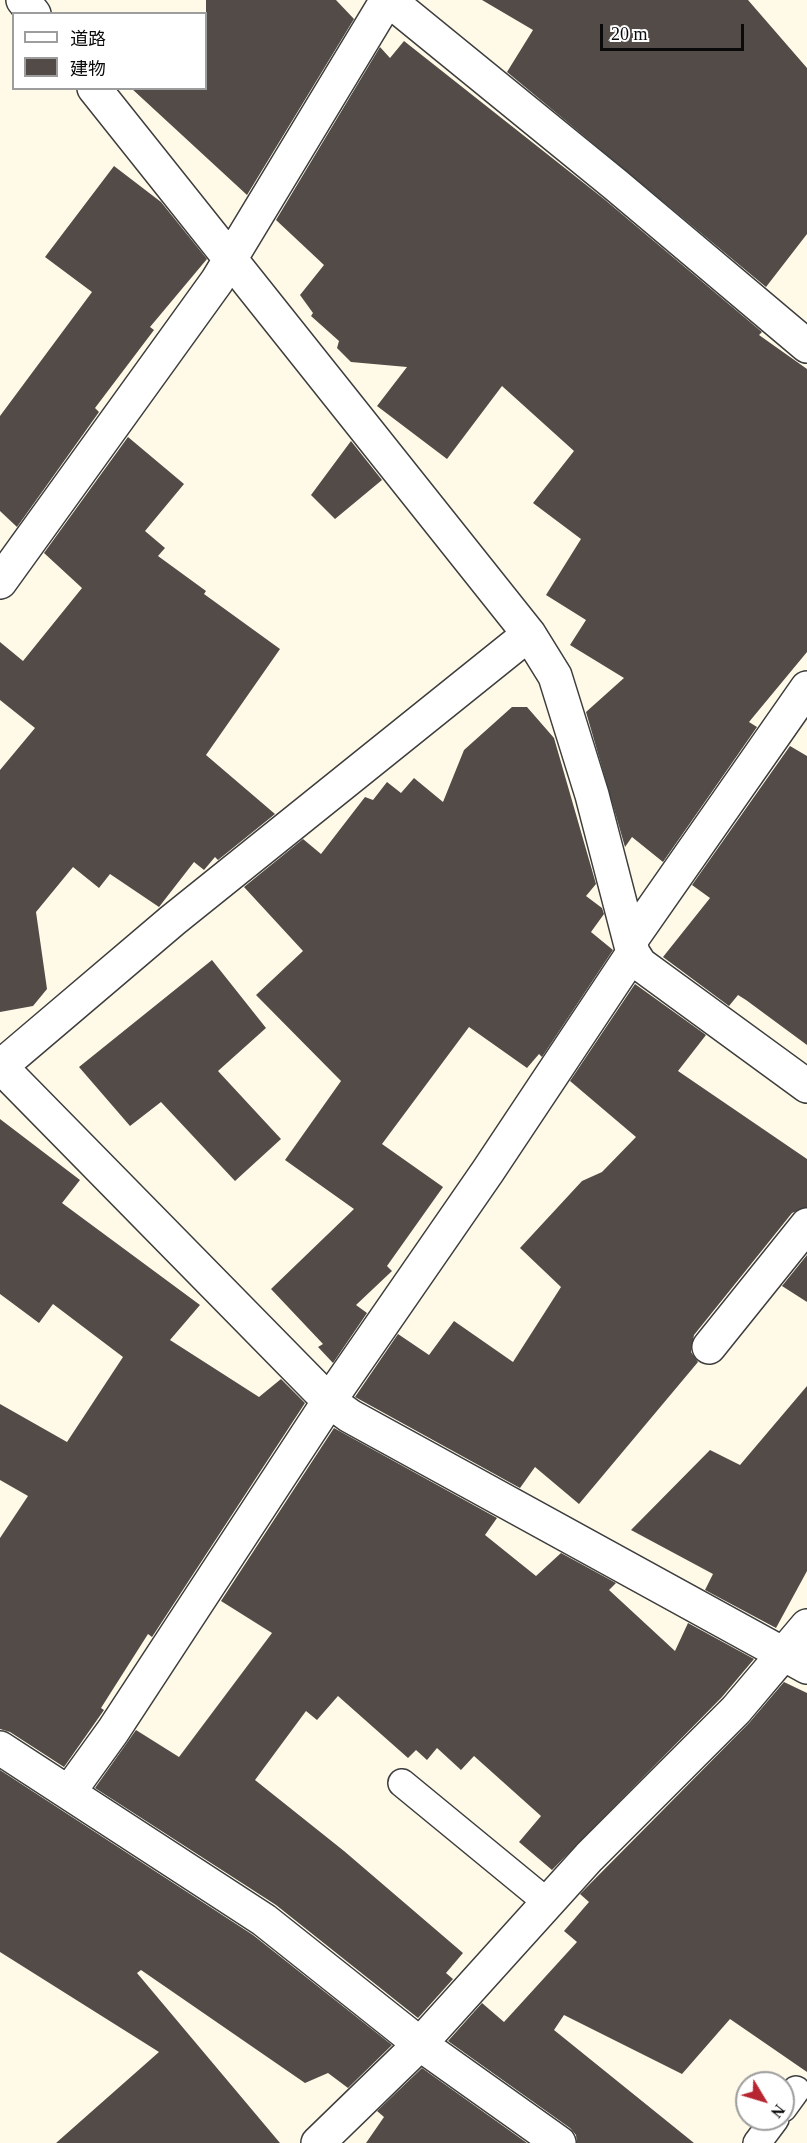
<!DOCTYPE html>
<meta charset="utf-8">
<style>
body{margin:0}
#map{position:relative;width:807px;height:2143px;overflow:hidden;background:#fffae8;font-family:"Times New Roman","Noto Sans JP",serif}
canvas{display:block}
.legend{position:absolute;left:12px;top:12px;width:195px;height:78px;box-sizing:border-box;background:#fff;border:2px solid #9d9d9d;margin:0;padding:8px 10px;list-style:none;font-size:18px;color:#0a0a0a}
.legend li{display:flex;align-items:center;gap:12px;height:30px}
.legend b{width:30px;border:2px solid #9d9d9d}
.north{position:absolute;left:735px;top:2071px;width:60px;height:60px;box-sizing:border-box;background:#fff;border:2px solid #9d9d9d;border-radius:50%;rotate:128deg;font-size:16px;font-weight:700;line-height:24px;text-align:center;color:#0a0a0a}
.north::after{content:'';display:block;margin:auto;width:21px;height:27px;background:#b72531;clip-path:polygon(50% 0,100% 100%,50% 72%,0 100%)}
.scale{position:absolute;left:600px;top:24px;width:144px;height:27px;box-sizing:border-box;border:3px solid #0a0a0a;border-top:0;padding-left:8px;font-size:18px;line-height:21px;white-space:nowrap;color:#0a0a0a;-webkit-text-stroke:4px #fff;paint-order:stroke}
</style>
<div id="map">
<canvas width="807" height="2143"></canvas>
<ul class="legend">
<li><b style="height:8px;background:#fff"></b>道路</li>
<li><b style="height:16px;background:#534b47"></b>建物</li>
</ul>
<div class="north">N</div>
<div class="scale">20 m</div>
</div>
<script>
const ctx = document.querySelector('canvas').getContext('2d');
ctx.lineJoin = 'round';
function fillPath(path, color) { ctx.fillStyle = color; ctx.fill(path, 'evenodd'); }
function strokePath(path, color, width, dash) { ctx.strokeStyle = color; ctx.lineWidth = width; ctx.lineCap = dash ? 'butt' : 'round'; ctx.setLineDash(dash || []); ctx.stroke(path); }
fillPath(new Path2D(`
 M 206,0 L 336,0 L 354,19 L 247,195 L 131,88 L 206,88 Z
 M 482,0 L 748,0 L 807,68 L 807,234 L 766,287 L 507,72 L 533,30 Z
 M 404,41 L 604,199 L 762,332 L 759,335 L 807,369 L 807,652 L 749,722 L 757,727 L 663,862 L 632,837 L 625,847 L 586,712 L 624,678 L 570,645 L 586,620 L 546,595 L 581,539 L 533,503 L 574,451 L 502,386 L 447,459 L 377,406 L 407,367 L 351,362 L 337,348 L 339,341 L 311,316 L 313,313 L 300,295 L 324,265 L 276,220 L 380,47 L 390,58 Z
 M 114,166 L 161,202 L 207,259 L 150,327 L 154,330 L 95,408 L 99,412 L 17,527 L 0,511 L 0,416 L 92,292 L 45,257 Z
 M 128,437 L 184,484 L 145,531 L 165,548 L 158,556 L 206,591 L 204,594 L 280,649 L 206,755 L 275,814 L 218,860 L 215,857 L 204,870 L 194,862 L 159,907 L 110,874 L 99,888 L 73,867 L 36,912 L 47,989 L 33,1006 L 0,1012 L 0,770 L 35,728 L 0,700 L 0,642 L 23,661 L 82,588 L 44,553 Z
 M 351,441 L 382,480 L 335,519 L 311,495 Z
 M 512,707 L 527,707 L 554,738 L 596,884 L 586,896 L 602,908 L 604,914 L 591,932 L 613,950 L 542,1057 L 539,1054 L 527,1068 L 469,1027 L 382,1144 L 443,1187 L 387,1266 L 392,1271 L 356,1305 L 367,1313 L 333,1363 L 318,1347 L 323,1344 L 271,1289 L 354,1209 L 285,1160 L 341,1081 L 256,995 L 303,951 L 244,887 L 303,839 L 321,854 L 365,797 L 373,800 L 387,782 L 401,793 L 414,778 L 443,802 L 464,750 Z
 M 790,746 L 807,756 L 807,1045 L 746,1000 L 738,995 L 729,1006 L 663,957 L 710,898 L 692,885 Z
 M 212,960 L 266,1028 L 218,1071 L 281,1139 L 235,1181 L 161,1102 L 130,1126 L 79,1067 Z
 M 635,984 L 706,1035 L 678,1071 L 807,1159 L 807,1207 L 792,1213 L 694,1335 L 691,1352 L 698,1362 L 579,1504 L 535,1467 L 520,1488 L 355,1397 L 398,1334 L 429,1355 L 454,1321 L 513,1362 L 561,1287 L 520,1248 L 582,1181 L 602,1172 L 636,1137 L 570,1081 Z
 M 0,1119 L 80,1180 L 62,1203 L 200,1305 L 170,1340 L 259,1397 L 281,1379 L 305,1403 L 152,1637 L 148,1634 L 101,1708 L 104,1710 L 64,1767 L 10,1732 L 0,1729 L 0,1538 L 28,1496 L 0,1480 L 0,1404 L 67,1442 L 123,1357 L 53,1304 L 39,1323 L 0,1294 Z
 M 807,1255 L 807,1302 L 782,1286 Z
 M 807,1386 L 807,1571 L 776,1628 L 705,1590 L 713,1574 L 631,1530 L 710,1450 L 740,1465 Z
 M 334,1428 L 497,1518 L 485,1535 L 536,1576 L 561,1553 L 616,1583 L 609,1590 L 675,1651 L 688,1623 L 754,1659 L 722,1697 L 552,1870 L 519,1842 L 541,1816 L 474,1756 L 461,1770 L 437,1748 L 427,1760 L 416,1750 L 408,1758 L 338,1696 L 317,1720 L 306,1711 L 255,1780 L 344,1851 L 463,1953 L 446,1973 L 453,1979 L 418,2018 L 276,1905 L 95,1788 L 136,1730 L 179,1757 L 272,1633 L 221,1601 Z
 M 784,1682 L 807,1693 L 807,2072 L 730,2019 L 682,2074 L 564,2015 L 554,2030 L 694,2143 L 577,2143 L 576,2135 L 570,2128 L 448,2041 L 482,2003 L 504,2022 L 577,1942 L 564,1931 L 589,1902 L 580,1894 L 749,1723 Z
 M 0,1770 L 253,1935 L 392,2045 L 348,2088 L 328,2073 L 305,2083 L 141,1970 L 137,1973 L 280,2143 L 56,2143 L 159,2052 L 0,1952 Z
 M 422,2068 L 527,2143 L 366,2143 L 384,2117 L 377,2111 Z`), '#534b47');
const service = new Path2D(`
 M 402,1783 L 548,1903
 M 783,2108 L 796,2090
 M 757,2143 L 775,2119`);
const minor = new Path2D(`
 M 23,0 L 34,14
 M 389,0 L 616,185 L 807,346
 M 94,88 L 529,634 L 555,676 L 592,795 L 633,953 L 640,964 L 807,1086
 M 0,582 L 217,281 L 387,0
 M 631,940 L 807,688
 M 0,1066 L 329,1401 L 350,1416 L 807,1667
 M 0,1067 L 173,920 L 529,634
 M 709,1347 L 807,1225
 M 0,1748 L 264,1920 L 420,2044 L 559,2143
 M 69,1792 L 113,1731 L 329,1401 L 488,1171 L 633,953
 M 318,2143 L 420,2044 L 589,1857 L 736,1710 L 807,1626`);
strokePath(service, '#3d3d3d', 30);
strokePath(minor, '#3d3d3d', 36);
strokePath(service, '#fff', 27);
strokePath(minor, '#fff', 33);
</script>
